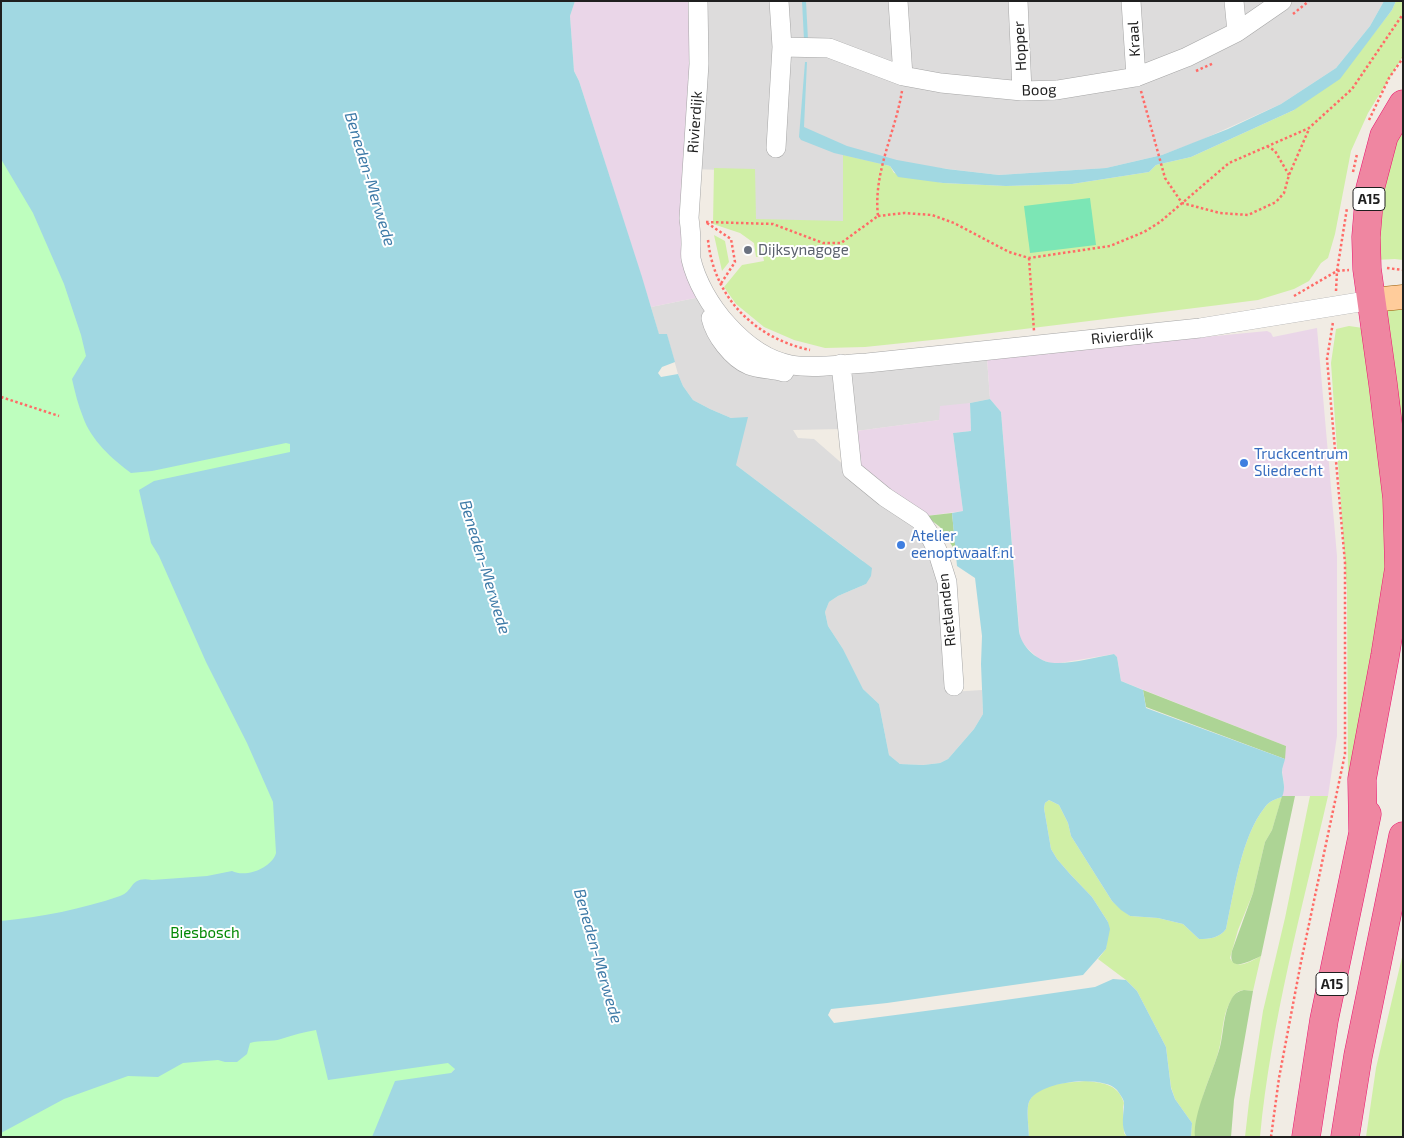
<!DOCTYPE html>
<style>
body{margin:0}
#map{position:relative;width:1404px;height:1138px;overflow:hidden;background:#f1ece4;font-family:"Exo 2",sans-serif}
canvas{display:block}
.frame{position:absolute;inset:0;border:2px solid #1f1f1f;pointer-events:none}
</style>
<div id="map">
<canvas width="1404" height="1138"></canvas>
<div class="frame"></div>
</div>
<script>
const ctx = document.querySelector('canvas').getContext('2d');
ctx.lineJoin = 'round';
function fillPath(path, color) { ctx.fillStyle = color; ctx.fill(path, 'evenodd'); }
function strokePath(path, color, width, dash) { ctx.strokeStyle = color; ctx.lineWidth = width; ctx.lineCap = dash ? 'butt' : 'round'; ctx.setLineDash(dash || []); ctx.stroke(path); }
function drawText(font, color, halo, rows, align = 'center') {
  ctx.font = font + ' "Exo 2",sans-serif'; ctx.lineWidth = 4; ctx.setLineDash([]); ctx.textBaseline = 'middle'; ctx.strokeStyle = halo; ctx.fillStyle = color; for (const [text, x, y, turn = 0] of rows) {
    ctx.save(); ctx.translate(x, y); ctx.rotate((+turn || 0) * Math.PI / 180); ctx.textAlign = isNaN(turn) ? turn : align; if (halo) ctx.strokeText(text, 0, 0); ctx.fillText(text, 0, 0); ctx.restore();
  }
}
fillPath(new Path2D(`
 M 698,1 L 1384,1 L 1370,26 L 1336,68 L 1281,104 L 1199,141 L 1162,155 L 1106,168 L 999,175 L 888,162 L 844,222 L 755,220 L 753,171 L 691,169 Z
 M 700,297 L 711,335 L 792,375 L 834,372 L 842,429 L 793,430 L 798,438 L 814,439 L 924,535 L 941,572 L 950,692 L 982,690 L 983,714 L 974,729 L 948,759 L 940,763 L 923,765 L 900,764 L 889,755 L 879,704 L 863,689 L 843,649 L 828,626 L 825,612 L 829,602 L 838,596 L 866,584 L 863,561 L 736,465 L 731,418 L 710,409 L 693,400 L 683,386 L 678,374 L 667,335 L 659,335 L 651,307 Z
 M 987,358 L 990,399 L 970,403 L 940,420 L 849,432 L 848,374 Z`), '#dddcdc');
fillPath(new Path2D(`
 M 575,1 L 698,1 L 687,259 L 700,297 L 651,307 L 579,81 L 574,71 L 570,16 Z
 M 1317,328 L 1337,556 L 1337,736 L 1328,796 L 1282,796 L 1284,784 L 1282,771 L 1286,746 L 1121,681 L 1117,657 L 1114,654 L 1054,664 L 1039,659 L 1027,648 L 1020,639 L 1001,412 L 990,399 L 987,358 L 1267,331 L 1271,333 L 1273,337 Z
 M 970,403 L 971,431 L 953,433 L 963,511 L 926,516 L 860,473 L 849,432 L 939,420 L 940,406 Z`), '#ead6e8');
fillPath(new Path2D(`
 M 1396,1 L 1403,1 L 1403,56 L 1368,113 L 1351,151 L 1335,234 L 1328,258 L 1321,263 L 1309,281 L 1294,289 L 1258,300 L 1211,306 L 951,338 L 865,347 L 825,348 L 794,340 L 764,327 L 736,304 L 724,287 L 742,265 L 764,261 L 763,256 L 756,257 L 754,243 L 740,233 L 713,224 L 714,168 L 755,169 L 756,219 L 843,221 L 843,155 L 890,166 L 894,173 L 943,183 L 1006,186 L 1072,184 L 1149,172 L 1156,165 L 1191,157 L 1294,110 L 1371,37 L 1392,10 Z
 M 1403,124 L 1403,260 L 1395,259 L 1374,260 L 1378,213 L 1388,166 Z
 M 714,235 L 725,241 L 729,262 L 722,271 Z
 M 1388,310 L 1403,310 L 1403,473 L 1384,316 Z
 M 1349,326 L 1363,328 L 1388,496 L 1386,583 L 1348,781 L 1347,591 L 1331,363 L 1336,329 Z
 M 1310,796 L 1328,796 C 1302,909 1271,1021 1260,1137 L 1245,1137 L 1249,1102 L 1263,1011 L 1285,918 Z
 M 1282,797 L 1272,830 L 1265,842 L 1253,893 L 1238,930 L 1230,958 C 1237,971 1251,961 1261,956 L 1253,991 C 1244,990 1238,989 1233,997 C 1223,1011 1223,1029 1220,1045 C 1216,1064 1207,1081 1202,1100 C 1199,1111 1197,1122 1195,1134 L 1195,1137 L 1191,1137 L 1192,1123 L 1175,1099 L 1171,1087 L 1166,1047 L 1137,991 L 1126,980 L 1098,959 L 1106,949 L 1108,922 L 1092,897 L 1070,874 L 1057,859 L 1051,849 L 1044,808 L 1045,803 L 1049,800 L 1059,805 L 1068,823 L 1071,836 L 1112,901 L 1130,916 L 1158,918 L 1183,924 L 1199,939 C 1209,939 1220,938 1226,929 C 1234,892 1241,837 1265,807 C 1269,801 1276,799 1282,797 Z
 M 1403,953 L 1403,1137 L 1366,1137 L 1376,1068 Z
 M 1086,1081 C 1104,1083 1118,1084 1124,1103 L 1123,1107 L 1124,1133 L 1127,1137 L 1029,1137 C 1029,1128 1026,1109 1029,1102 C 1037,1082 1068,1083 1086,1081 Z`), '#d0efa6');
fillPath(new Path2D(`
 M 952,513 L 956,552 L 940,527 L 926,516 Z
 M 1143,690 L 1286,746 L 1285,759 L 1146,707 Z
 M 1282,796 L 1295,796 L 1261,956 C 1250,961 1227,974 1232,951 L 1253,893 L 1265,842 L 1272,830 Z
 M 1244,990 L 1253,991 L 1234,1100 L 1231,1137 L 1195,1137 C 1192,1115 1214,1070 1220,1047 C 1224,1031 1223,1013 1232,998 C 1235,993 1239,991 1244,990 Z`), '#add495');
fillPath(new Path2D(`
 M 1,1 L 290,444 L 290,452 L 455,1069 L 451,1073 L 464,1137 L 1,1137 Z`), '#befebe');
fillPath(new Path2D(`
 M 1090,198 L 1096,245 L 1030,253 L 1024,206 Z`), '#7ce6b5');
fillPath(new Path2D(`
 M 1,1 L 575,1 L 570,16 L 574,71 L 579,81 L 642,277 L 659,334 L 667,334 L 675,362 L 662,367 L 658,373 L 661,377 L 678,374 L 683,386 L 693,400 L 710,409 L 731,418 L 748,417 L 736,465 L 872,568 L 871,576 L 866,584 L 838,596 L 829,602 L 825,612 L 828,626 L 843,649 L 863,689 L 879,704 L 889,755 L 900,764 L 923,765 L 940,763 L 948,759 L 974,729 L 983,714 L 981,664 L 982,636 L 975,578 L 957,566 L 952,513 L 963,511 L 953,433 L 971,431 L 970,403 L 990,399 L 1001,412 L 1019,631 C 1021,647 1039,663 1055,663 C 1071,664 1098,657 1114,654 L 1117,657 L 1121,681 L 1143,690 L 1146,708 L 1285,759 C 1284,763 1282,768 1282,772 C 1283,781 1286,788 1282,797 C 1276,799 1269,801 1265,807 C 1241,837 1234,892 1226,929 C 1220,938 1209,939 1199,939 L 1183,924 L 1158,918 L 1130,916 L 1121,910 L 1112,901 L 1071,836 L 1068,823 L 1059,805 L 1049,800 L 1045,803 L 1044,808 L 1051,849 L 1057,859 L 1070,874 L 1092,897 L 1108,922 L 1110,929 L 1106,949 L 1083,975 L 887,1003 L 831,1009 L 828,1015 L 834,1023 C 921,1012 1008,1000 1095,987 L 1113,979 L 1126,980 L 1137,991 L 1166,1047 L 1171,1088 L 1175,1099 L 1192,1123 L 1191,1137 L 1127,1137 C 1120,1127 1124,1114 1124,1103 C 1124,1099 1119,1093 1117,1090 C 1103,1074 1037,1081 1029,1102 C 1026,1109 1029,1128 1029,1137 L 372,1137 L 395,1081 L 451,1073 L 455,1069 L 448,1063 L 328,1080 L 316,1030 C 304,1032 293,1035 281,1039 C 272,1042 260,1040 250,1043 L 247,1054 L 237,1062 L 225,1062 L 218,1060 L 183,1063 L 158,1077 L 128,1076 L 64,1099 L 1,1133 L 1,921 C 42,917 82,909 120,896 C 135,891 129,876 152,880 L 207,876 L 232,871 C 246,878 272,868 276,853 L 273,802 L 247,743 L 206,662 L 159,556 L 151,543 L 139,490 L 154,481 L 290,452 L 290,444 L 286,443 L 152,471 L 131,473 C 112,459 91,440 83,417 C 78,405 75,392 72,379 L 86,356 L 81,335 L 64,284 L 33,213 L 1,159 Z
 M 1384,1 L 1396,1 L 1392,10 L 1340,79 L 1294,110 L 1191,157 L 1156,165 L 1149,172 L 1072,184 L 1006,186 L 943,183 L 898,177 L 890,166 L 834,153 L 801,140 L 799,137 L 805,62 L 807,62 L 804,127 L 847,146 L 897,160 L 947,169 L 999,175 L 1106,168 L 1162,155 L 1228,129 L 1281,104 L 1336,68 L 1370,26 Z`), '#a1d8e2');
strokePath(new Path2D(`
 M 804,1 L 806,40`), '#a1d8e2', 4);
const minor = new Path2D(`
 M 698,1 L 699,64 L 689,218 C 690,226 691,235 691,244 C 691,249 690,255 691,259 C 701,303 746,357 791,365 C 816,369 843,364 867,363 L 1200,328 L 1372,300
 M 898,1 L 903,76
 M 1018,1 L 1022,91
 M 1131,1 L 1136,77
 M 1234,1 L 1237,32
 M 782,47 L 829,48 L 903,76 L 941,83 L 1022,91 L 1057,90 L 1136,77 L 1187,57 L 1237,32 L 1282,1
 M 776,148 L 782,47 L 779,1
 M 711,318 C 715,335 732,358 749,365 C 760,369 773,369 784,372 L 785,370
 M 841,364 L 852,470 L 885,497 L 920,520 L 928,532 L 937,550 L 947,582 L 954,686`);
const major = new Path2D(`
 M 1372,300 L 1403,297`);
const highway = new Path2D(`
 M 1363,832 L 1362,779 L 1385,656 L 1399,568 L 1397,498 L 1383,384 L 1367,269 L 1366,237 L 1370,189 L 1384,136 L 1403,104
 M 1306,1137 L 1324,1020 L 1367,814
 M 1345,1137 L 1358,1056 L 1403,836`);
strokePath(minor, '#a6a6a6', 20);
strokePath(major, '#9a5b00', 25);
strokePath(highway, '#ea166f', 29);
strokePath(new Path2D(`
 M 1293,14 L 1309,1
 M 1196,71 L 1214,63
 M 1141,91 L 1165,178 L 1182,203 L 1220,213 L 1248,215 L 1276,202 L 1284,193 L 1289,175 L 1309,129
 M 1369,120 L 1389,78 L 1403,58
 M 1267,146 L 1275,151 L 1289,175
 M 1353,172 L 1357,154
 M 878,216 L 904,213 L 932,215 L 954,223 L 1009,252 L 1029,258 L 1110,246 L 1144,232 L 1160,222 L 1229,163 L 1309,128 L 1352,89 L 1403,14
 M 706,222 L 773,224 L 823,243 L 841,243 L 878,216 C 873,172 895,134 902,91
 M 707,223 L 731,239 L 735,262 L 720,285
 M 708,240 C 714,297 754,338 810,350
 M 1029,258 L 1034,331
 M 1387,268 L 1403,270
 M 1336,291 L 1337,271 L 1347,208
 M 1294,296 L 1337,271 L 1349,270
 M 1,397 L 59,416
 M 1271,1137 L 1279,1078 L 1301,962 L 1345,754 L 1345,563 L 1327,359 L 1333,322`), '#ff6b67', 2.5, [2.5, 2.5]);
strokePath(minor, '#fff', 19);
strokePath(major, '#ffcc9b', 24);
strokePath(highway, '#ef86a1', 28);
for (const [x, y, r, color] of [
 [748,250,5,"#6b7280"],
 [1244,463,5,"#3f7fe0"],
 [901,545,5,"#3f7fe0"]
]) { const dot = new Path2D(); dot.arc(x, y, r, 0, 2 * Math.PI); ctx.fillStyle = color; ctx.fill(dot); strokePath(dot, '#fff', 2); }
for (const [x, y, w] of [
 [1369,199,32],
 [1332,984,32]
]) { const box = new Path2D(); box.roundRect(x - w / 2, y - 11.5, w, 23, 4); ctx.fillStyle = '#fff'; ctx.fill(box); strokePath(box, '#1f1f1f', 1); }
drawText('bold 14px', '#1f1f1f', null, [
 ["A15",1369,199],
 ["A15",1332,984]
]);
drawText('15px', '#1f1f1f', '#fff', [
 ["Kraal",1134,39,-93],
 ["Hopper",1020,46,-93],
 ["Boog",1039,90,-2],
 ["Rivierdijk",695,122,-86],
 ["Rivierdijk",1122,336,-6],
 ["Rietlanden",947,610,-96]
]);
drawText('15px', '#5b616d', '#fff', [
 ["Dijksynagoge",758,250]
], 'left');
drawText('15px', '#366cbe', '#fff', [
 ["Truckcentrum",1254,454],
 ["Sliedrecht",1254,471],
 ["Atelier",911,536],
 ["eenoptwaalf.nl",911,553]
], 'left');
drawText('15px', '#028803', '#fff', [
 ["Biesbosch",205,933]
]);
drawText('italic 16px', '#3d7aa7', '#fff', [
 ["Beneden-Merwede",370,179,73],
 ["Beneden-Merwede",485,567,73],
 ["Beneden-Merwede",598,956,74]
]);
</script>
